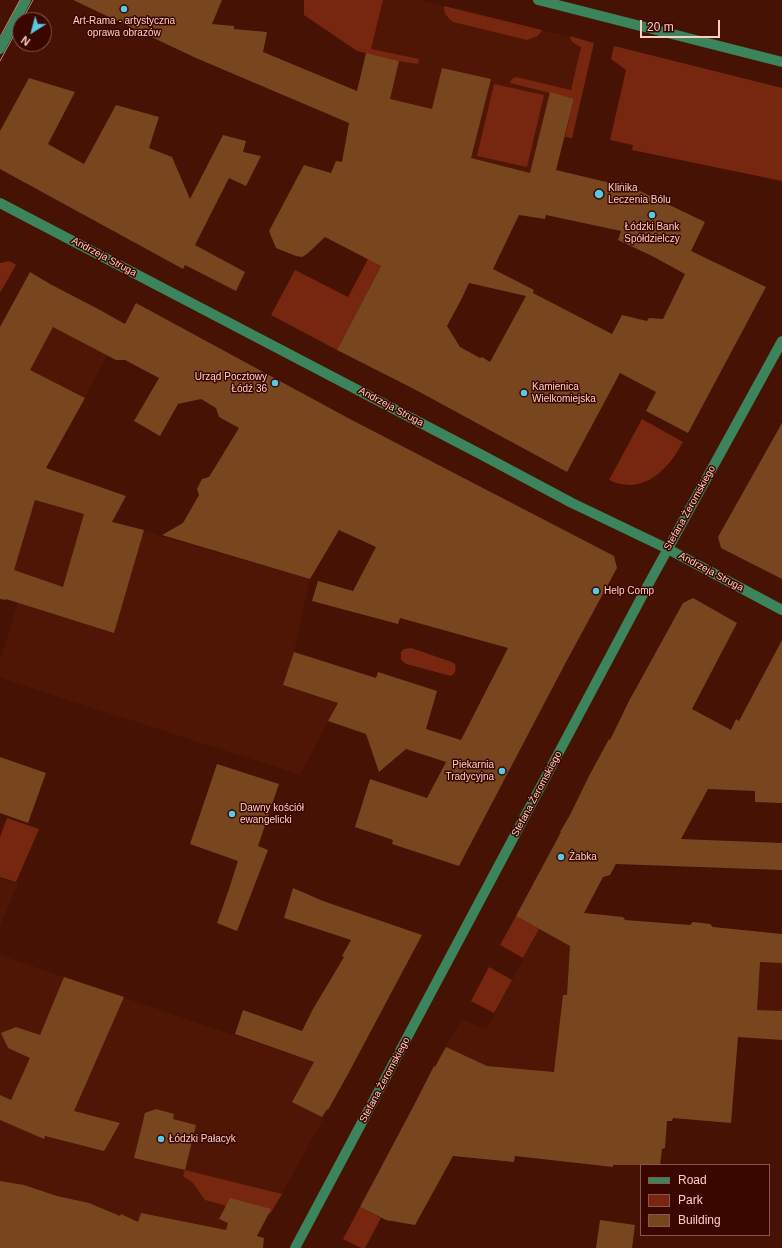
<!DOCTYPE html>
<meta charset="utf-8">
<style>
body{margin:0}
#map{position:relative;width:782px;height:1248px;overflow:hidden;background:#451204;font-family:Arial,sans-serif}
canvas{display:block}
.legend{position:absolute;left:640px;top:1164px;width:130px;height:72px;box-sizing:border-box;background:#3a0700;border:1px solid #87574e;margin:0;padding:5px 7px;list-style:none;font-size:12px;color:#facfc3}
.legend li{display:flex;align-items:center;gap:8px;height:20px}
.legend b{width:20px;border:1px solid #87574e}
.north{position:absolute;left:12px;top:12px;width:40px;height:40px;box-sizing:border-box;background:#3a0700;border:1px solid #87574e;border-radius:50%;rotate:216deg;font-size:11px;font-weight:700;line-height:16px;text-align:center;color:#facfc3}
.north::after{content:'';display:block;margin:auto;width:14px;height:18px;background:#58c9e4;clip-path:polygon(50% 0,100% 100%,50% 72%,0 100%)}
.scale{position:absolute;left:640px;top:20px;width:80px;height:18px;box-sizing:border-box;border:2px solid #facfc3;border-top:0;padding-left:5px;font-size:12px;line-height:14px;white-space:nowrap;color:#facfc3;-webkit-text-stroke:3px #3a0700;paint-order:stroke}
</style>
<div id="map">
<canvas width="782" height="1248"></canvas>
<ul class="legend">
<li><b style="height:5px;background:#3c845b"></b>Road</li>
<li><b style="height:11px;background:#77270f"></b>Park</li>
<li><b style="height:11px;background:#77461f"></b>Building</li>
</ul>
<div class="north">N</div>
<div class="scale">20 m</div>
</div>
<script>
const ctx = document.querySelector('canvas').getContext('2d');
ctx.lineJoin = 'round';
function fillPath(path, color) { ctx.fillStyle = color; ctx.fill(path, 'evenodd'); }
function strokePath(path, color, width, dash) { ctx.strokeStyle = color; ctx.lineWidth = width; ctx.lineCap = dash ? 'butt' : 'round'; ctx.setLineDash(dash || []); ctx.stroke(path); }
function drawText(font, color, halo, rows, align = 'center') {
  ctx.font = font + ' Arial,sans-serif'; ctx.lineWidth = 3; ctx.setLineDash([]); ctx.textBaseline = 'middle'; ctx.strokeStyle = halo; ctx.fillStyle = color; for (const [text, x, y, turn = 0] of rows) {
    ctx.save(); ctx.translate(x, y); ctx.rotate((+turn || 0) * Math.PI / 180); ctx.textAlign = isNaN(turn) ? turn : align; if (halo) ctx.strokeText(text, 0, 0); ctx.fillText(text, 0, 0); ctx.restore();
  }
}
fillPath(new Path2D(`
 M 379,0 L 419,0 L 588,41 L 547,202 L 342,159 L 357,91 Z
 M 49,283 L 125,324 L 29,498 L 310,579 L 294,652 L 283,685 L 338,703 L 300,775 L 0,678 L 0,660 L 18,603 L 0,597 L 0,372 Z
 M 0,878 L 18,884 L 0,926 Z
 M 539,929 L 782,934 L 782,1040 L 681,1033 L 674,1102 L 485,1090 L 434,1066 L 462,1019 L 486,1029 Z
 M 0,955 L 348,1074 L 282,1194 L 270,1214 L 269,1213 L 251,1248 L 0,1248 Z`), '#4f1505');
fillPath(new Path2D(`
 M 304,0 L 383,0 L 371,49 L 419,59 L 418,64 L 399,61 L 357,51 L 304,15 Z
 M 444,6 L 542,30 L 538,36 L 527,40 L 453,22 C 447,17 444,14 444,6 Z
 M 570,36 L 594,43 L 572,138 L 565,137 L 574,99 L 510,83 L 512,79 L 516,77 L 571,90 L 581,47 C 575,44 571,43 570,36 Z
 M 614,46 L 782,88 L 782,181 L 632,150 L 633,145 L 610,140 L 626,70 L 611,59 Z
 M 494,84 L 544,95 L 527,167 L 477,156 Z
 M 368,259 L 381,266 L 337,350 L 271,315 L 295,270 L 348,297 Z
 M 10,261 L 16,265 L 0,293 L 0,263 Z
 M 642,419 L 683,442 C 668,470 643,496 609,480 Z
 M 411,648 L 452,662 L 455,664 C 456,670 456,673 451,676 L 406,664 L 401,660 L 401,652 L 404,649 Z
 M 7,818 L 39,829 L 16,882 L 0,877 L 0,837 Z
 M 516,916 L 539,929 L 523,958 L 500,945 Z
 M 489,967 L 512,980 L 494,1013 L 471,1001 Z
 M 185,1170 L 282,1194 L 270,1214 L 269,1213 L 263,1224 L 224,1205 L 205,1200 L 193,1183 L 183,1176 Z
 M 360,1207 L 381,1218 L 365,1248 L 361,1248 L 343,1239 Z`), '#77270f');
fillPath(new Path2D(`
 M 73,0 L 222,0 L 212,24 L 234,26 L 234,29 L 267,32 L 263,52 L 357,91 L 366,53 L 399,61 L 390,99 L 432,109 L 442,68 L 491,79 L 471,158 L 530,173 L 550,92 L 574,99 L 556,170 L 619,185 L 621,182 L 705,222 L 691,251 L 766,287 L 688,433 L 646,411 L 656,392 L 620,373 L 567,472 L 414,389 L 337,350 L 381,266 L 325,237 L 307,254 L 302,257 L 296,256 L 276,248 L 269,231 L 304,165 L 331,173 L 336,161 L 342,162 L 349,123 L 196,58 ZM 519,215 L 545,219 L 546,215 L 621,231 L 618,240 L 652,256 L 685,274 L 663,319 L 649,318 L 647,321 L 622,315 L 612,334 L 533,293 L 534,290 L 493,269 ZM 469,283 L 526,296 L 490,362 L 482,357 L 480,358 L 460,347 L 447,326 L 462,298 Z
 M 29,78 L 75,92 L 48,144 L 84,164 L 116,105 L 159,117 L 149,148 L 172,157 L 190,199 L 223,135 L 246,141 L 243,152 L 261,156 L 246,186 L 229,178 L 195,245 L 245,272 L 236,291 L 185,265 L 183,269 L 0,169 L 0,131 Z
 M 30,272 L 50,284 L 100,310 L 125,324 L 136,303 L 348,418 L 614,556 L 617,568 L 566,662 L 459,866 L 392,844 L 393,840 L 355,827 L 370,779 L 427,798 L 446,762 L 406,749 L 379,772 L 366,734 L 328,721 L 338,703 L 283,685 L 294,652 L 376,678 L 378,672 L 437,691 L 426,729 L 461,740 L 508,648 L 400,618 L 398,624 L 312,601 L 318,581 L 353,591 L 376,547 L 339,530 L 310,579 L 162,535 L 183,523 L 199,495 L 197,489 L 202,479 L 209,477 L 239,428 L 219,417 L 216,408 L 201,399 L 178,404 L 160,436 L 134,421 L 159,378 L 125,360 L 116,360 L 53,327 L 30,370 L 85,398 L 46,468 L 126,496 L 112,522 L 144,530 L 114,633 L 6,599 L 6,600 L 0,599 L 0,327 ZM 35,500 L 84,514 L 63,587 L 14,570 Z
 M 782,423 L 782,579 L 721,548 L 718,537 Z
 M 693,598 L 737,623 L 692,709 L 731,730 L 736,719 L 739,721 L 782,640 L 782,803 L 755,802 L 755,791 L 708,789 L 681,839 L 782,843 L 782,870 L 616,864 L 610,875 L 603,877 L 584,913 L 623,917 L 625,920 L 690,925 L 693,922 L 710,924 L 713,927 L 782,934 L 782,963 L 760,962 L 757,1010 L 782,1011 L 782,1040 L 738,1037 L 731,1123 L 673,1118 L 672,1121 L 667,1121 L 665,1148 L 662,1149 L 660,1165 L 613,1165 L 613,1167 L 515,1156 L 514,1162 L 453,1156 L 415,1225 L 386,1220 L 360,1207 L 412,1109 L 434,1066 L 435,1067 L 446,1047 L 487,1066 L 554,1072 L 563,995 L 567,995 L 570,946 L 516,916 L 561,832 L 560,832 L 570,815 L 589,776 L 609,739 L 610,740 L 629,701 L 683,603 Z
 M 0,757 L 46,773 L 28,823 L 0,813 Z
 M 217,764 L 279,784 L 258,846 L 268,850 L 237,931 L 217,923 L 228,892 L 238,861 L 190,844 Z
 M 293,888 L 323,901 L 422,935 L 348,1074 L 328,1110 L 327,1109 L 322,1117 L 292,1102 L 314,1062 L 235,1034 L 243,1010 L 302,1031 L 313,1009 L 344,957 L 342,956 L 351,940 L 284,918 Z
 M 64,977 L 124,997 L 74,1111 L 120,1123 L 104,1151 L 45,1136 L 44,1139 L 0,1120 L 0,1095 L 11,1100 L 30,1058 L 8,1048 L 1,1033 L 16,1027 L 40,1035 Z
 M 156,1109 L 174,1114 L 173,1119 L 196,1125 L 185,1170 L 134,1158 L 145,1113 Z
 M 0,1181 L 24,1185 L 57,1196 L 89,1203 L 120,1216 L 121,1214 L 138,1222 L 141,1213 L 226,1230 L 228,1223 L 219,1219 L 230,1198 L 271,1209 L 257,1236 L 264,1238 L 263,1248 L 0,1248 Z
 M 600,1220 L 635,1225 L 632,1248 L 596,1248 Z`), '#77461f');
strokePath(new Path2D(`
 M 538,0 L 782,62
 M 0,49 L 26,0
 M 0,203 L 482,455 L 572,503 L 668,549 L 782,610
 M 295,1248 L 648,585 L 782,341`), '#3c845b', 10);
strokePath(new Path2D(`
 M 22,20 L 33,0
 M 0,37 L 20,0
 M 0,61 L 20,24`), '#ba8c7f', 1);
for (const [x, y, r, color] of [
 [124,9,4,"#58c9e4"],
 [599,194,5,"#58c9e4"],
 [652,215,4,"#58c9e4"],
 [275,383,4,"#58c9e4"],
 [524,393,4,"#58c9e4"],
 [596,591,4,"#58c9e4"],
 [502,771,4,"#58c9e4"],
 [232,814,4,"#58c9e4"],
 [561,857,4,"#58c9e4"],
 [161,1139,4,"#58c9e4"]
]) { const dot = new Path2D(); dot.arc(x, y, r, 0, 2 * Math.PI); ctx.fillStyle = color; ctx.fill(dot); strokePath(dot, '#3a0700', 1.5); }
drawText('10px', '#facfc3', '#3a0700', [
 ["Art-Rama - artystyczna",124,21,"center"],
 ["oprawa obrazów",124,33,"center"],
 ["Klinika",608,188],
 ["Leczenia Bólu",608,200],
 ["Łódzki Bank",652,227,"center"],
 ["Spółdzielczy",652,239,"center"],
 ["Urząd Pocztowy",267,377,"right"],
 ["Łódź 36",267,389,"right"],
 ["Kamienica",532,387],
 ["Wielkomiejska",532,399],
 ["Help Comp",604,591],
 ["Piekarnia",494,765,"right"],
 ["Tradycyjna",494,777,"right"],
 ["Dawny kościół",240,808],
 ["ewangelicki",240,820],
 ["Żabka",569,857],
 ["Łódzki Pałacyk",169,1139]
], 'left');
drawText('10px', '#facfc3', '#3a0700', [
 ["Andrzeja Struga",104,257,28],
 ["Andrzeja Struga",391,407,28],
 ["Stefana Żeromskiego",690,508,-61],
 ["Andrzeja Struga",711,572,28],
 ["Stefana Żeromskiego",537,794,-62],
 ["Stefana Żeromskiego",385,1080,-62]
]);
</script>
